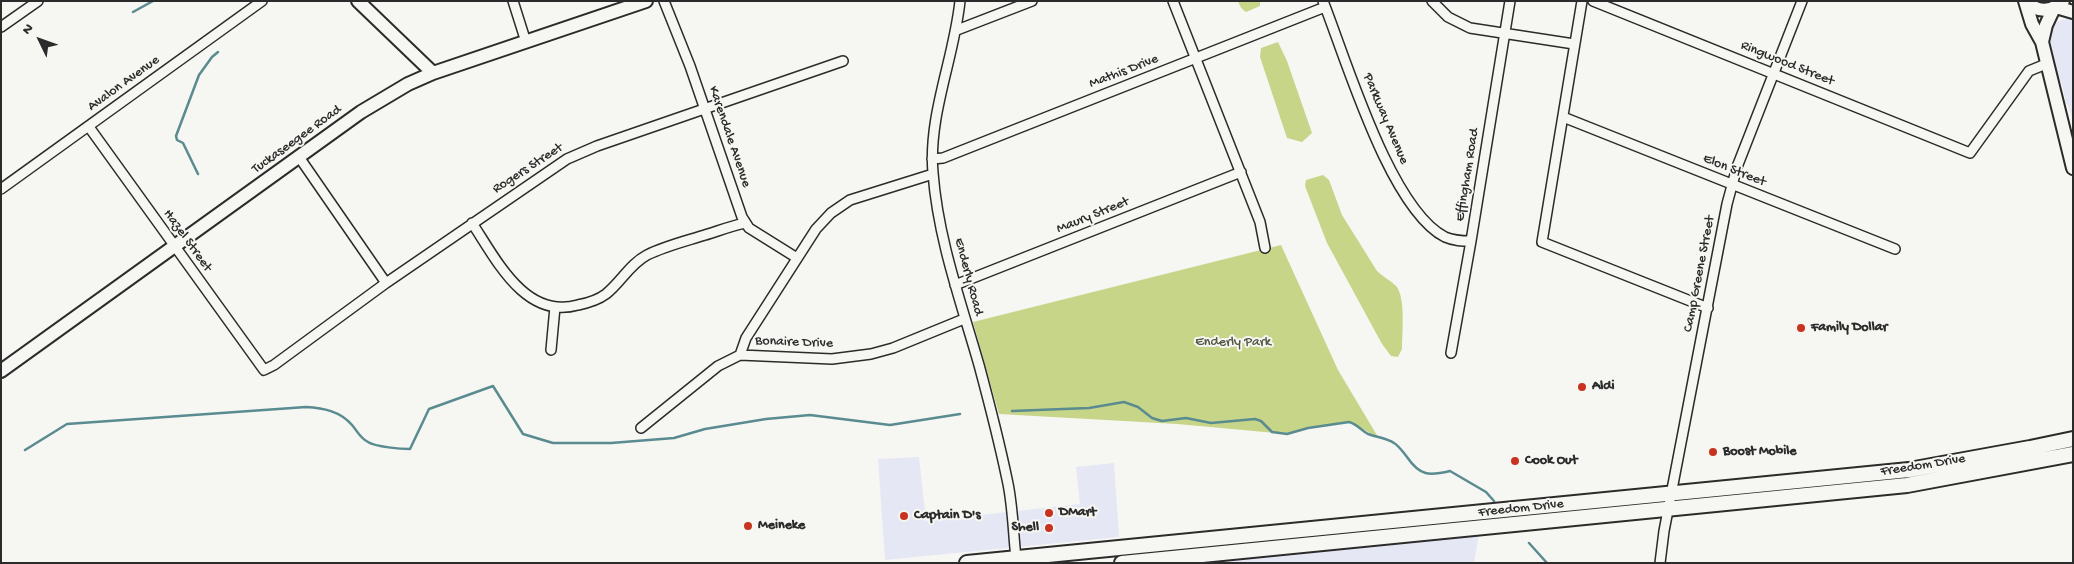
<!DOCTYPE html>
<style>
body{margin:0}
#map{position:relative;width:2074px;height:564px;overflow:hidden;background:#f6f6f2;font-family:"Gochi Hand",sans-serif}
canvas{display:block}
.frame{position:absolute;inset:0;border:2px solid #2b2b2b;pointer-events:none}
.north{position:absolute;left:15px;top:15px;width:50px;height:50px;-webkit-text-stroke:4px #f6f6f2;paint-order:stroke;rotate:312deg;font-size:14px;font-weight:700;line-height:20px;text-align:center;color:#2b2b2b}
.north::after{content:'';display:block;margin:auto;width:18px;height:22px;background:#2b2b2b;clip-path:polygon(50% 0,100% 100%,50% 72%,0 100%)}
</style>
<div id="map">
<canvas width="2074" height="564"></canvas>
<div class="frame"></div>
<div class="north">N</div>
</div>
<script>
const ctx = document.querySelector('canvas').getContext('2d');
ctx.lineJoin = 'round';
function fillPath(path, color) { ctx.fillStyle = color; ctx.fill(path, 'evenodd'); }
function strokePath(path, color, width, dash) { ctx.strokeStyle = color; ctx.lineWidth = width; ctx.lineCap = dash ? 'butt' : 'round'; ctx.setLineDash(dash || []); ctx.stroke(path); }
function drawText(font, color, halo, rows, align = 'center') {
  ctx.font = font + ' "Gochi Hand",sans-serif'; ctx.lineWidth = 4; ctx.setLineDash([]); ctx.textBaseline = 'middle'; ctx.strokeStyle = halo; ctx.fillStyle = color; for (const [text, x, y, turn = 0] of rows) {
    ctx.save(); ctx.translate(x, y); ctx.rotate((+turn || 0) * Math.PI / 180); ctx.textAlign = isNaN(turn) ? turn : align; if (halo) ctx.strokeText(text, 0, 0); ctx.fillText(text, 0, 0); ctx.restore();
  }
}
fillPath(new Path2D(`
 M 2073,17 L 2073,122 L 2068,105 L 2065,102 L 2065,97 L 2061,82 L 2058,79 L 2048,51 L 2048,36 L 2052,26 L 2058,21 Z
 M 919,457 L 926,521 L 1080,504 L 1076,467 L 1114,463 L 1119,537 L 885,560 L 878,459 Z
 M 1479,533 L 1474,563 L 1143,563 Z`), '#e5e8f4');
fillPath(new Path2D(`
 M 1238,1 L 1260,1 L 1260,6 L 1246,12 L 1241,8 Z
 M 1278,42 L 1287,61 L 1312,133 L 1302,142 L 1287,138 L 1260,57 L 1261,48 Z
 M 1323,175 L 1329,180 L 1342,215 L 1377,271 C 1383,277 1390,280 1396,286 C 1406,297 1402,334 1402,349 L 1398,357 L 1391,356 L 1382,344 L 1327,243 L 1305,186 L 1306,180 Z
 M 1281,245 L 1338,370 L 1378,437 C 1367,433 1360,425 1349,422 L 1308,428 L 1287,434 L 1177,424 L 999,414 L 973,322 Z`), '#c7d589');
strokePath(new Path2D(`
 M 133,12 L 153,1
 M 198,174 L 183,143 L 177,140 L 176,136 L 199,75 L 212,57 L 218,52
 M 1012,411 L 1089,408 L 1124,402 L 1138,407 L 1152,418 L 1162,421 L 1186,418 L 1211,423 L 1255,419 L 1261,421 L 1272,432 L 1287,434 L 1308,428 L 1349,422 C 1357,424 1361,430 1368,434 C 1376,437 1387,438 1394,443 C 1399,446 1403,452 1407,457 C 1420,476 1429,476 1450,471 L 1486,492 L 1494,501
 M 25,450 L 67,424 L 306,407 C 323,408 340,411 352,425 C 358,432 360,438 368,442 C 376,447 401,449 410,449 L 429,409 L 493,386 L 523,434 L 553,443 L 611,443 L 674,438 L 705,429 L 766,419 L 810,415 L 890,425 L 960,414
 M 1529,543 L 1547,563`), '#5a8b90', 2.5);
const street = new Path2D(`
 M 513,1 L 526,42
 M 664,1 L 690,66 L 742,217 L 749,228 L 797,258
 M 960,1 C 954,59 928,115 933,173 C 938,239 961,302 979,365 C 989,402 999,441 1007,479 C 1013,505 1013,532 1016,558
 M 1173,1 L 1260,222 L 1265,248
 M 1323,1 C 1346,59 1390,209 1445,237 C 1454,241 1462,241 1471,241
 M 1432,1 L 1448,17 L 1470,28 L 1574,44
 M 1582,1 L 1542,242 L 1708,308
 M 1593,1 L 1970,153 L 2029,71 L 2046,64
 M 1,27 L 38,1
 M 957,30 L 1032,1
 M 1563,117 L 1895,249
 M 89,127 L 264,370 L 274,365 L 386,283 L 567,159 L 597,146 L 843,61
 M 299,157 L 386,283
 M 932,159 L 943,158 L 1325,7
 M 1,189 L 262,1
 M 472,223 C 496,259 525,320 578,305 C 588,303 598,300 606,294 C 621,282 630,264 647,255 C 665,246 686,241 705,235 C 718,231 731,226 745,223
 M 955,285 L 1241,172
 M 551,350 L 555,307
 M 1451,353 L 1471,241 L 1510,1
 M 740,355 L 746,338 L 816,229 L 831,213 L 850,200 L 933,174
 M 641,428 L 718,366 L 740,355 L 832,359 L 871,354 L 893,348 L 964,319
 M 1660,563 L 1664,531 L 1727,204 L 1737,167 L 1802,1`);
const secondary = new Path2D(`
 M 358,1 L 433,73
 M 2025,1 L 2032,24 L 2042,42 L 2073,168
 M 2026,1 C 2037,13 2052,12 2063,1
 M 2056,7 L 2073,12
 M 2042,42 L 2046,25 L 2054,8
 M 1,371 L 361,112 L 408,84 L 433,73 L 646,1`);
const primary = new Path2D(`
 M 967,563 L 1909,470 L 2030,448 L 2073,439
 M 1122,563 L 1907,485 L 2073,454`);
strokePath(street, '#2b2b2b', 12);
strokePath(secondary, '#2b2b2b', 16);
strokePath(primary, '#2b2b2b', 18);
strokePath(street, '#f6f6f2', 9);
strokePath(secondary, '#f6f6f2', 12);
strokePath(primary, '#f6f6f2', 14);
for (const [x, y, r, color] of [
 [1801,328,5,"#c8321e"],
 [1582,387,5,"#c8321e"],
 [1713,452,5,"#c8321e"],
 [1515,461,5,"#c8321e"],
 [1049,513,5,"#c8321e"],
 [904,516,5,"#c8321e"],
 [748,526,5,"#c8321e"],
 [1049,528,5,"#c8321e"]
]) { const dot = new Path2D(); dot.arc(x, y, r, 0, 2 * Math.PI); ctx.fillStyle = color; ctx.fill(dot); strokePath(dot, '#f6f6f2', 2); }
drawText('14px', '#2b2b2b', '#f6f6f2', [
 ["Ringwood Street",1787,64,22],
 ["Mathis Drive",1124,72,-21],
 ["Avalon Avenue",124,84,-36],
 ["Parkway Avenue",1385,119,67],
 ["Karendale Avenue",729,137,71],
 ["Tuckaseegee Road",297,140,-36],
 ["Rogers Street",528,169,-33],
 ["Elon Street",1734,171,22],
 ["Effingham Road",1468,175,-81],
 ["Maury Street",1093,216,-22],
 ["Hazel Street",187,241,54],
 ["Camp Greene Street",1700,274,-79],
 ["Enderly Road",968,277,75],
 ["Bonaire Drive",794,343,2],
 ["Freedom Drive",1923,466,-9],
 ["Freedom Drive",1521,509,-6]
]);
drawText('bold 14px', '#2b2b2b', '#f6f6f2', [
 ["Family Dollar",1811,328],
 ["Aldi",1592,387],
 ["Boost Mobile",1723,452],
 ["Cook Out",1525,461],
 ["DMart",1059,513],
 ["Captain D's",914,516],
 ["Meineke",758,526],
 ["Shell",1039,528,"right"]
], 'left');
drawText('14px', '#525642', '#f6f6f2', [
 ["Enderly Park",1233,343]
]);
</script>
